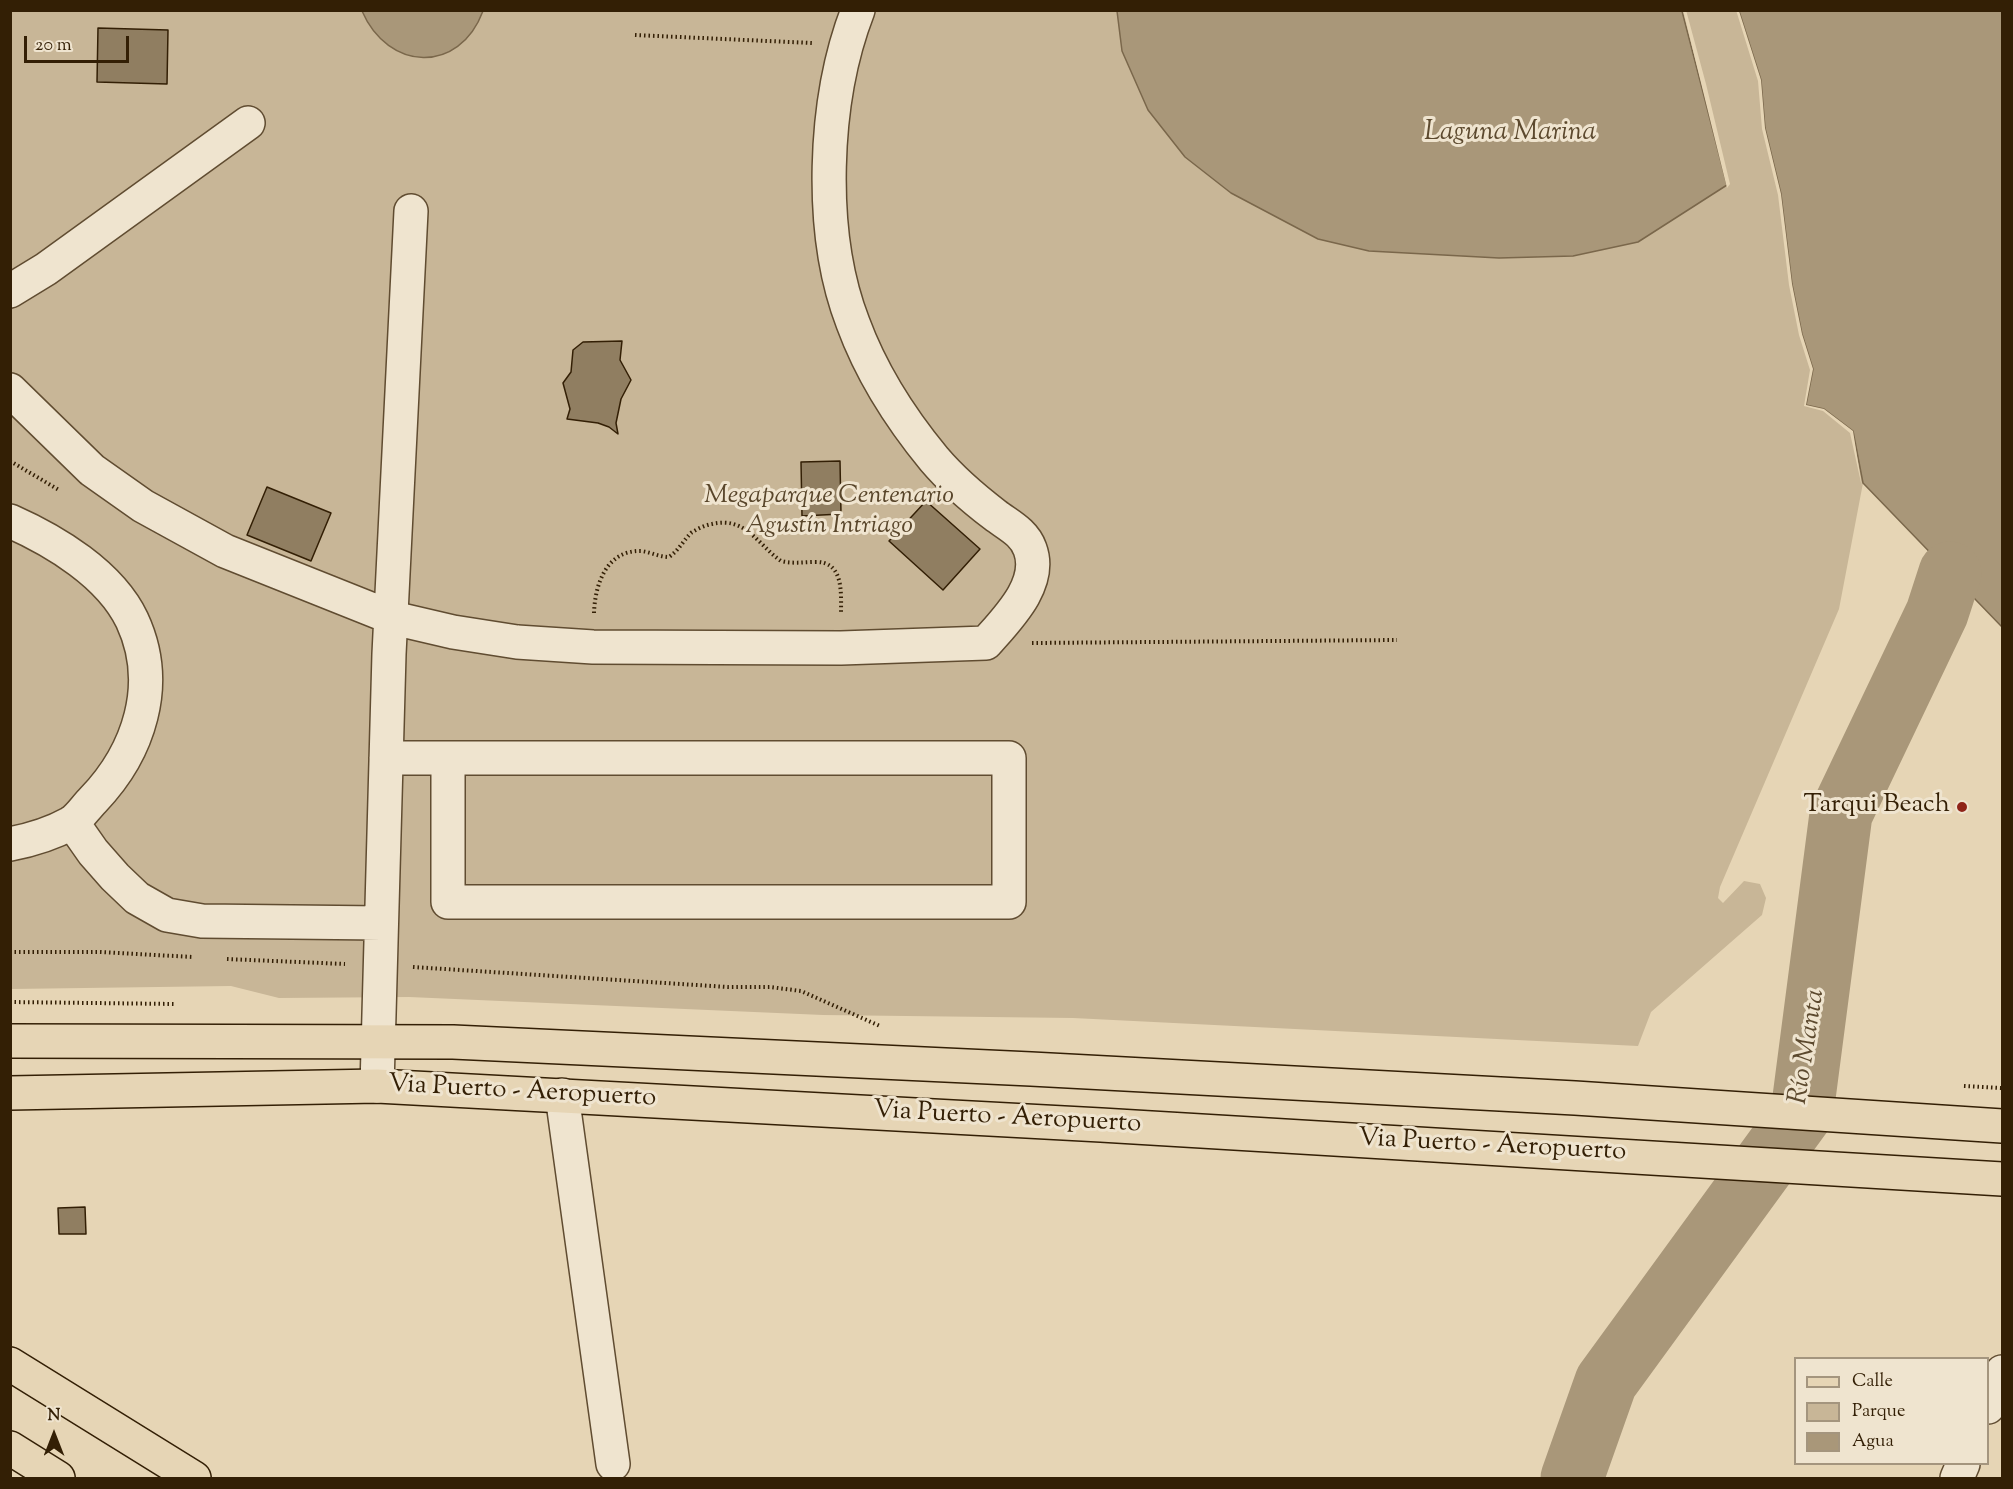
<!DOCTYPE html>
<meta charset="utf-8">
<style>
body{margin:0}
#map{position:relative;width:2013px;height:1489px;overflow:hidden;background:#e6d5b5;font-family:"Sorts Mill Goudy",serif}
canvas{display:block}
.frame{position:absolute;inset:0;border:12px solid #331f05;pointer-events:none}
.legend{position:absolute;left:1794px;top:1357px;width:195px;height:108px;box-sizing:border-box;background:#efe4cf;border:2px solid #a4957e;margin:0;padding:8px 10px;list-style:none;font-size:18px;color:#331f05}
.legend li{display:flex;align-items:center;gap:12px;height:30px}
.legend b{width:30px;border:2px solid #a4957e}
.north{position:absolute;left:24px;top:1405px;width:60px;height:60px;-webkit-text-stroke:4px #efe4cf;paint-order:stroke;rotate:0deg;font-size:16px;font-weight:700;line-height:24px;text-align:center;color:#331f05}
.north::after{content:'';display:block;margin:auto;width:21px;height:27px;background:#331f05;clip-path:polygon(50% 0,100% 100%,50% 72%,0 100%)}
.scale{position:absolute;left:24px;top:36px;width:105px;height:27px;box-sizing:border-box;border:3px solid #331f05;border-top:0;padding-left:8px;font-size:18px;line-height:21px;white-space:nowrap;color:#331f05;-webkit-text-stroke:4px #efe4cf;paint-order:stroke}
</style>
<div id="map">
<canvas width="2013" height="1489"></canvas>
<div class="frame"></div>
<ul class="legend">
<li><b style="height:8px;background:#e6d5b5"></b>Calle</li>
<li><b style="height:16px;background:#c8b697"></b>Parque</li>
<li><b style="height:16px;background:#a99779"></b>Agua</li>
</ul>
<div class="north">N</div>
<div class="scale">20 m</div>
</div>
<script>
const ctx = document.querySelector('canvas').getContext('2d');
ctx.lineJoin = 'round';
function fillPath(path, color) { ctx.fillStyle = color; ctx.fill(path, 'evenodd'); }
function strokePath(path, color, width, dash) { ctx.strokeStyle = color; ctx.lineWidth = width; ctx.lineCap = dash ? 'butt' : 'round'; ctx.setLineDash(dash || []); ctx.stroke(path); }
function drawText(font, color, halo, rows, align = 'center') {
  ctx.font = font + ' "Sorts Mill Goudy",serif'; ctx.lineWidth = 6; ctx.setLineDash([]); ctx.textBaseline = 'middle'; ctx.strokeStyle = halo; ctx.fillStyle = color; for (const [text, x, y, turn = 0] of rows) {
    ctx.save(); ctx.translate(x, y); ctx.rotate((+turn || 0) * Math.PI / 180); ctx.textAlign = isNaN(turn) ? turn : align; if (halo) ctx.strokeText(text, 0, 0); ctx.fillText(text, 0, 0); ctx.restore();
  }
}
fillPath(new Path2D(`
 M 10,11 L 1117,11 L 1122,51 L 1281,217 L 1318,239 L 1369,251 L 1499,258 L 1573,256 L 1727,185 L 1683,11 L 1739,11 L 1761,80 L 1824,409 L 1853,431 L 1863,483 L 1839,609 L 1720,887 L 1718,898 L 1723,903 L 1744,881 L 1760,884 L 1766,898 L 1762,915 L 1651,1012 L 1638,1046 L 1073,1018 L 823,1015 L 409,997 L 279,998 L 231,986 L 11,989 Z`), '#c8b697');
const water = new Path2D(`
 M 362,11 L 483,11 C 459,75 388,71 362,11 Z
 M 1117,11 L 1682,11 L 1727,185 L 1638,242 L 1573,256 L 1499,258 L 1369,251 L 1318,239 L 1231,193 L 1185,157 L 1148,110 L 1122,51 Z
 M 1739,11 L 2002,11 L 2002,627 L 1863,483 L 1853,431 L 1824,409 L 1806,405 L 1813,369 L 1802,334 L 1792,284 L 1781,194 L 1765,128 L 1761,80 Z`);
fillPath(water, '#a99779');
strokePath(water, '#7a674b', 1.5);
fillPath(new Path2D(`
 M 1683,10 L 1686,10 L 1706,84 L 1730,184 L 1727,188 Z
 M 1736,10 L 1739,11 L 1761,80 L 1765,128 L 1781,194 L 1792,284 L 1802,334 L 1813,369 L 1806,405 L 1824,409 L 1853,431 L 1862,487 L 1850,433 L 1823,411 L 1804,406 L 1810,370 L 1799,335 L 1789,285 L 1778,195 L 1762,129 L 1758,81 Z`), '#e6d5b5');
strokePath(new Path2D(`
 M 1572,1478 L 1606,1382 L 1802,1113 L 1841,814 L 1937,613 L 1950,573`), '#a99779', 63);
const building = new Path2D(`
 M 98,28 L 168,30 L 167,84 L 97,82 Z
 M 622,341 L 620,360 L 631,380 L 621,399 L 616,423 L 618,434 L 609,427 L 598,423 L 567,419 L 570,409 L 563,383 L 571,372 L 573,350 L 583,342 Z
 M 840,461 L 841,514 L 802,516 L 801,462 Z
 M 267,487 L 331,513 L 311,561 L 247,535 Z
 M 926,501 L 980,549 L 943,590 L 889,541 Z
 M 85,1207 L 86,1234 L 59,1234 L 58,1208 Z`);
fillPath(building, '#907e61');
strokePath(building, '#331f05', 1.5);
const minor = new Path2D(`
 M 10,291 L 46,269 L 248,123
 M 10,390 L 92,470 L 143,506 L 225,551 L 393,618 L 453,632 L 517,642 L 593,647 L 841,648 L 986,643 C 1007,619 1043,584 1030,549 C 1024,532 1008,525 995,515 C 974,499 951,479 934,459 C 901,419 871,372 853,323 C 818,233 823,100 858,10
 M 10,521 C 55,541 110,574 132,620 C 162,684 139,752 93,800 C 86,807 79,818 71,823 C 53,833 31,840 10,844
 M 386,758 L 1009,758 L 1009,902 L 448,902 L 448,758
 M 72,822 L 93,852 L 115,877 L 137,898 L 167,915 L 202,921 L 381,923
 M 377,1086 L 389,654 L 411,211
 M 562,1095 L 613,1464
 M 1988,1407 L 2002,1372
 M 1957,1478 L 1963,1464`);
const major = new Path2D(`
 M 10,1041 L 453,1042 L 1031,1069 L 1575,1098 L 2002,1126
 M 10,1093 L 377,1086 L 1101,1125 L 2002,1179
 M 10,1364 L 194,1478
 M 10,1448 L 58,1478`);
strokePath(minor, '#604c31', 36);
strokePath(major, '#331f05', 36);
strokePath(new Path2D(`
 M 635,35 L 812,43
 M 10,461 L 59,490
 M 594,613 C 595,585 606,550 641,551 C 651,552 659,557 669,557 C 679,550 683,541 691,533 C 697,529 705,525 712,524 C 746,516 758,545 781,561 C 793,564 803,562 815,562 C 844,561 841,593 841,614
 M 1032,643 L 1397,640
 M 10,952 L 100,952 L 193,957
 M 227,959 L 345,964
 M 413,967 L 728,987 L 770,987 L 801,991 L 880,1026
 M 10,1002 L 174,1004
 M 1964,1086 L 2002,1088`), '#331f05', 4, [1.5, 3]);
strokePath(minor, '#efe4cf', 33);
strokePath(major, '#e6d5b5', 33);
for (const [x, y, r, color] of [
 [1962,807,6,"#8f2418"]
]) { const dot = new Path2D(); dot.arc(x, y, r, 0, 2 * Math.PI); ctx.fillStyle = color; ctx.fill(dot); strokePath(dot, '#efe4cf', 2); }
drawText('italic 26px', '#58452a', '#efe4cf', [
 ["Megaparque Centenario",829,498],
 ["Agustín Intriago",829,528]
]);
drawText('26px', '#331f05', '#efe4cf', [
 ["Tarqui Beach",1950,807]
], 'right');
drawText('26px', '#331f05', '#efe4cf', [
 ["Via Puerto - Aeropuerto",522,1093,3],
 ["Via Puerto - Aeropuerto",1007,1119,3],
 ["Via Puerto - Aeropuerto",1492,1147,3]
]);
drawText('italic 27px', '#5c492e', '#efe4cf', [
 ["Laguna Marina",1510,134],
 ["Río Manta",1809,1047,-81]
]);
</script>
